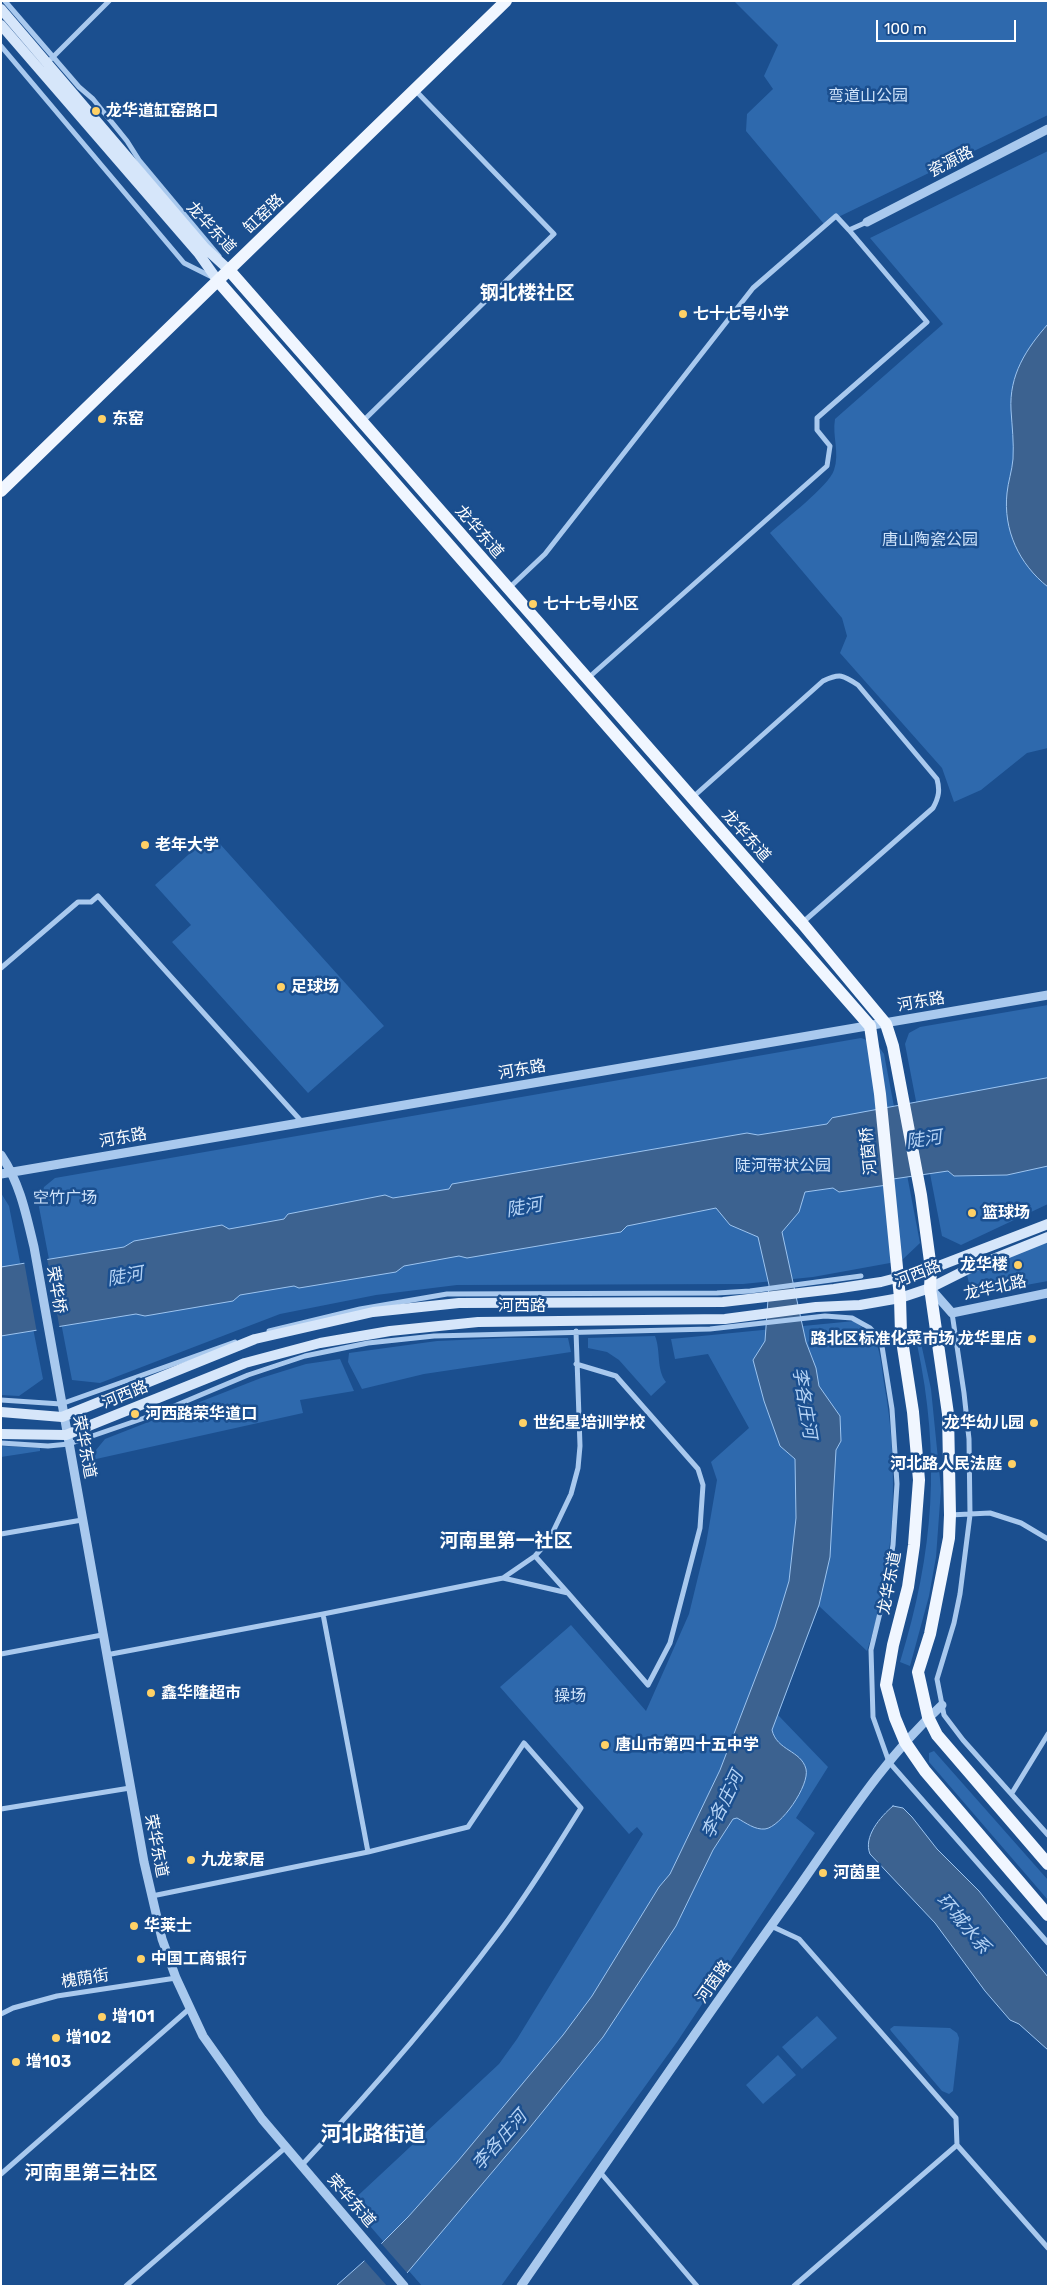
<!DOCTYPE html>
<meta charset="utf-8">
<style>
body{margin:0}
#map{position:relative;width:1049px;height:2287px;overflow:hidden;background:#1b4f8f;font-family:Rubik,sans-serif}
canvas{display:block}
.frame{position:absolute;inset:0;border:2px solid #fff;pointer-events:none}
.scale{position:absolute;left:876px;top:20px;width:140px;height:22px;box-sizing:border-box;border:2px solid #fff;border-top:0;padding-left:6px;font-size:15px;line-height:18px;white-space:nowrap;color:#fff;-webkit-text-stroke:4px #1b4f8f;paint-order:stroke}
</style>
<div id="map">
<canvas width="1049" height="2287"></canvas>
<div class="frame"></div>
<div class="scale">100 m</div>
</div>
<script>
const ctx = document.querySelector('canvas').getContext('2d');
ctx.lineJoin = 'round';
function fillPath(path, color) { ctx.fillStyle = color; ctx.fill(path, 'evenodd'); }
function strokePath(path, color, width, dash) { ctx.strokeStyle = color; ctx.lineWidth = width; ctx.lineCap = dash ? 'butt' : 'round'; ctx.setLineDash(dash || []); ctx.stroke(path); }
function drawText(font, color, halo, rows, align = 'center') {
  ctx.font = font + ' Rubik,"Noto Sans SC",sans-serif'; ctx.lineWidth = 5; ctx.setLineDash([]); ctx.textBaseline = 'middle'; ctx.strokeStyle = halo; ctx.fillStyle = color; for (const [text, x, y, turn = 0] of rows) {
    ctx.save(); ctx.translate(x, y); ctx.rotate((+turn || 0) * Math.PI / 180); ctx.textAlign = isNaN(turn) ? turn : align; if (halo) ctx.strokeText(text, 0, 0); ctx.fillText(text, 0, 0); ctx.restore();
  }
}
fillPath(new Path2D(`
 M 734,1 L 1048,1 L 1048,115 L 824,224 L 746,131 L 747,114 L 773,89 L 764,76 L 778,45 Z
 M 1048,151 L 1048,748 L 1027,753 L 981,790 L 954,802 L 942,768 L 840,653 L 847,636 L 842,618 L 770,533 C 784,520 829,486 834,470 C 840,453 832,436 835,419 L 943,324 L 870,238 Z
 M 211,834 L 384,1026 L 308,1093 L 172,942 L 191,925 L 155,885 Z
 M 1048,1005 L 1048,1204 L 961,1245 L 942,1236 L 905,1044 L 909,1033 L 920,1027 Z
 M 861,1038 L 876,1043 L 884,1054 L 920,1243 L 901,1261 L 813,1277 L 743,1284 L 457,1285 L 376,1295 L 280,1314 L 100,1383 L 72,1380 L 39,1207 L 44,1187 L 55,1178 Z
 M 1,1193 L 9,1206 L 43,1379 L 19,1396 L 1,1395 Z
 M 1048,1241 L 1048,1281 L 972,1295 L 967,1275 Z
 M 854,1321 C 861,1327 874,1335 876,1342 C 881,1355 882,1370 884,1383 C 900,1469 895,1569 867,1651 L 819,1606 L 778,1715 L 828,1767 L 796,1818 L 815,1833 L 677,2042 L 501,2286 L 422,2286 L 350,2203 L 499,2064 L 517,2039 L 643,1834 L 637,1827 L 629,1834 L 500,1687 L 571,1625 L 646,1711 L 689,1614 L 706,1544 L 717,1480 L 711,1462 L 749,1428 L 708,1354 L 675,1359 L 671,1339 Z
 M 655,1336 C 661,1351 656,1369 666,1382 L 651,1396 L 619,1360 L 607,1352 L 588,1348 L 588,1338 Z
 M 506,1338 L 568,1338 L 571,1352 L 424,1374 L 362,1389 L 348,1362 L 349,1353 L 437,1341 Z
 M 921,1343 L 931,1389 L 941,1489 L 936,1557 L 929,1596 L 910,1666 L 900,1662 C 934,1552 941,1457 917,1344 Z
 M 340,1359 L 354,1391 L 300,1400 L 303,1413 L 87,1461 L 105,1439 L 261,1378 L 306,1364 Z
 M 1,1446 L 40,1448 L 40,1451 L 1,1457 Z
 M 934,1751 L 1048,1880 L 1048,1900 L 929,1762 L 929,1753 Z
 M 817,2016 L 837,2038 L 802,2069 L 782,2047 Z
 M 894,2026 L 950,2028 L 957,2033 L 959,2038 L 953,2091 L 949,2094 L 942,2091 L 891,2031 L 890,2029 Z
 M 778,2055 L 796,2075 L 763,2104 L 746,2085 Z`), '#2e69ad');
const water = new Path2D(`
 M 1048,324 L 1048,587 C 1019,564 1003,530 1007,493 C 1008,482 1012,471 1013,459 C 1014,443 1012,426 1011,410 C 1009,375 1026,349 1048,324 Z
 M 1048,1078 L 1048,1166 L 1007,1175 L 954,1176 L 948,1171 L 893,1179 L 887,1185 L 839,1192 L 833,1188 L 805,1192 L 799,1212 L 782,1232 L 806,1342 L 816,1368 L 819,1386 L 840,1416 L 841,1441 L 836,1450 L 830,1557 L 819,1605 L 772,1730 C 777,1751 801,1750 806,1769 C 810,1785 781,1827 765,1829 C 755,1830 746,1823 737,1818 L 733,1819 L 713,1850 L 676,1926 L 603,2037 L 527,2131 L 396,2286 L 336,2286 L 363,2262 L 408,2217 L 458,2161 L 563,2035 L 592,1996 L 659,1887 L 670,1874 L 720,1770 L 775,1627 L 789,1581 L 796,1518 L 795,1459 L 780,1446 L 764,1401 L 753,1360 L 765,1341 L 769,1285 L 758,1237 L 730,1225 L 716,1208 L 627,1226 L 621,1232 L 467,1258 L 459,1256 L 404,1266 L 396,1272 L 299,1288 L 294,1286 L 240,1295 L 233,1301 L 145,1316 L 136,1314 L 1,1336 L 1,1267 L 124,1247 L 134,1241 L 222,1225 L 229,1229 L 284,1219 L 288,1214 L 385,1195 L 393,1198 L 449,1189 L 452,1184 L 747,1133 L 758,1135 L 827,1124 L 832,1118 Z
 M 893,1806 L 903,1808 L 912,1817 L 937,1849 L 979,1891 L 1048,1977 L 1048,2050 L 1019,2024 L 1010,2020 L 985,1991 L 935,1923 L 870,1854 C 863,1837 880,1817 893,1806 Z`);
fillPath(water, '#3c6290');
strokePath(water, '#9cc4f0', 1);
fillPath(new Path2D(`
 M 47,1258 L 60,1330 L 37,1333 L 24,1261 Z
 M 380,2242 L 409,2275 L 397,2286 L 387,2286 L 363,2259 Z`), '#1b4f8f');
strokePath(new Path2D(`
 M 5,1 L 79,87 L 93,99 L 127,141 L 139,160 L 219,256
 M 1,46 L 184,263 L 214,278
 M 51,59 L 109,1
 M 362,422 L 554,234 L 415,90
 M 508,589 L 545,554 L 753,288 L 836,216 L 849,230
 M 587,679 L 827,466 L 830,446 L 817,430 L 817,418 L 927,322 L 849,230 L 867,222
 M 693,797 L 823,681 C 840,673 843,675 858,685 L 937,779 C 940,790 939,797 933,808 L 802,923
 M 1,968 L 78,902 L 91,902 L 98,896 L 302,1122
 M 952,1313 L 964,1393 L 969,1439 L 970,1515 L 960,1594 L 954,1623 L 937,1679 L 944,1715 L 963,1740 L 1048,1835
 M 269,1331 L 360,1309 L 447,1294 L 717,1293 L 750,1291 L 861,1276
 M 1,1400 L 61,1404 L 235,1342
 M 1,1443 L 48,1446 L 69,1444 L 153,1415 L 248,1375 L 305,1356 L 368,1343 L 434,1336 L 710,1329 L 825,1316 L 852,1318 L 870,1328 L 881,1340 L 892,1409 L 897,1484 L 893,1545 L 887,1584 L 871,1650 L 873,1717 L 889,1762 L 1048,1943
 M 950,1515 L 990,1513 L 1021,1523 L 1048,1539
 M 1,1534 L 82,1520
 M 535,1556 L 568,1593
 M 503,1578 L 535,1556 L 549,1540 L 571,1494 L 578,1468 L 580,1446 L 576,1331
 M 323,1614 L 368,1852
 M 1,1654 L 102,1635
 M 106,1655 L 323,1614 L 503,1578 L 568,1593 L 648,1685 L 670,1643 L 700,1528 L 703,1485 L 698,1469 L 616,1376 L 576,1364
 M 1012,1793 L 1048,1734
 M 1,1809 L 130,1788
 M 152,1896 L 368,1852 L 468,1827 L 524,1743 L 581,1808 C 555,1850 529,1892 500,1931 C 439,2013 371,2091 301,2166
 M 771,1926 L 799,1939 L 956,2118 L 957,2145 L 794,2286
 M 1,2014 L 13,2008 L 57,1996 L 176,1978
 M 957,2145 L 1048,2248
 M 600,2172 L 697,2286
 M 1,2174 L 189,2009
 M 126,2286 L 286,2147`), '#a9c9ee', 5);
strokePath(new Path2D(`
 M 867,222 L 1048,129
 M 1,1155 C 20,1183 26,1214 34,1247 L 144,1862 L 162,1939 L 176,1978 L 203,2036 L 262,2119 L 404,2286
 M 1,1174 L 1048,995
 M 930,1288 L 952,1313 L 1048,1293
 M 521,2286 C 611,2156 699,2026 791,1898 C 838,1832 882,1760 942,1705`), '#a9c9ee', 9);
strokePath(new Path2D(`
 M 1,9 L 205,248 L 229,270
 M 1,25 L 199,254 L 218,281
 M 1,1412 L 62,1417 L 255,1339 L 373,1312 L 459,1303 L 723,1302 L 834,1289 L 881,1282 L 931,1269 L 1048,1224
 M 1,1434 L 66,1435 L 245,1363 L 320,1343 L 390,1331 L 478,1322 L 725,1319 L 816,1307 L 860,1305 L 900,1298 L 930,1288 L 966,1270 L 1048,1237`), '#d6e6fa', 10);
strokePath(new Path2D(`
 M 229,270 L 802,923 L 886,1024 L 893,1046 L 921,1195 L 931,1269 L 930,1288 L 948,1414 L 950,1515 L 949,1538 L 930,1634 L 918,1672 L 928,1717 L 937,1735 L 1048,1864
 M 218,281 L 870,1026 L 880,1094 L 900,1298 L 901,1334 L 913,1412 L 919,1480 L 914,1545 L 908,1587 L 893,1645 L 886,1685 L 895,1718 L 905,1742 L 925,1771 L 1048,1915
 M 1,491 L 506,1`), '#f0f6ff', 12);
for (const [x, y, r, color] of [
 [96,111,5,"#ffd166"],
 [683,314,5,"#ffd166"],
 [102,419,5,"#ffd166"],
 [533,604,5,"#ffd166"],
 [145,845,5,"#ffd166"],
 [281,987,5,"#ffd166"],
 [972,1213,5,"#ffd166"],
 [1018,1265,5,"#ffd166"],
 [1032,1339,5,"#ffd166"],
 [135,1414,5,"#ffd166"],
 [523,1423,5,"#ffd166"],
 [1034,1423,5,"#ffd166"],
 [1012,1464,5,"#ffd166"],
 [151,1693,5,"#ffd166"],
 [605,1745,5,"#ffd166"],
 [191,1860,5,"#ffd166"],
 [823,1873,5,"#ffd166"],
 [134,1926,5,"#ffd166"],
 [141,1959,5,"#ffd166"],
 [102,2017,5,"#ffd166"],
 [56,2038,5,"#ffd166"],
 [16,2062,5,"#ffd166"]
]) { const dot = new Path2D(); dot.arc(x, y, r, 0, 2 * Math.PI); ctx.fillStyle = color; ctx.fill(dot); strokePath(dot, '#1b4f8f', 2); }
drawText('16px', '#cfe3fa', '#1b4f8f', [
 ["弯道山公园",868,96],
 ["唐山陶瓷公园",930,540],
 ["陡河带状公园",783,1166],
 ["空竹广场",65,1198],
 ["操场",570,1696]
]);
drawText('bold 16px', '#fff', '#1b4f8f', [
 ["龙华道缸窑路口",106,111],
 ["七十七号小学",693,314],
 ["东窑",112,419],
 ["七十七号小区",543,604],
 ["老年大学",155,845],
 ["足球场",291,987],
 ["篮球场",982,1213],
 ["龙华楼",1008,1265,"right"],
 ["路北区标准化菜市场 龙华里店",1022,1339,"right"],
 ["河西路荣华道口",145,1414],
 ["世纪星培训学校",533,1423],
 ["龙华幼儿园",1024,1423,"right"],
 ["河北路人民法庭",1002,1464,"right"],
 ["鑫华隆超市",161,1693],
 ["唐山市第四十五中学",615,1745],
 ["九龙家居",201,1860],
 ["河茵里",833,1873],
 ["华莱士",144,1926],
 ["中国工商银行",151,1959],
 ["增101",112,2017],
 ["增102",66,2038],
 ["增103",26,2062]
], 'left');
drawText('16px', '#fff', '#1b4f8f', [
 ["瓷源路",951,162,-27],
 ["缸窑路",264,214,-44],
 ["龙华东道",211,228,47],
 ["龙华东道",479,532,49],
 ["龙华东道",746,836,48],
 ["河东路",921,1002,-10],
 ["河东路",522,1070,-10],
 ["河东路",123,1138,-10],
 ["河茵桥",869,1151,-96],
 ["河西路",918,1274,-21],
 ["龙华北路",995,1288,-12],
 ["荣华桥",56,1290,80],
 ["河西路",522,1306],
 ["河西路",125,1395,-22],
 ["荣华东道",84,1447,79],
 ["龙华东道",890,1583,-79],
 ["荣华东道",156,1846,79],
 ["槐荫街",85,1979,-9],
 ["河茵路",714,1982,-55],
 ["荣华东道",351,2201,49]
]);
drawText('italic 18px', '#b5d3f5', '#1b4f8f', [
 ["陡河",924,1140,-9],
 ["陡河",524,1208,-10],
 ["陡河",125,1277,-10],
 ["李各庄河",804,1403,81],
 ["李各庄河",723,1805,-64],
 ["环城水系",963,1924,50],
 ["李各庄河",500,2141,-49]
]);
drawText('bold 19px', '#fff', '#1b4f8f', [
 ["钢北楼社区",527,294],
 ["河南里第一社区",506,1542],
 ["河南里第三社区",91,2174]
]);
drawText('bold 21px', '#fff', '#1b4f8f', [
 ["河北路街道",373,2135]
]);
</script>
